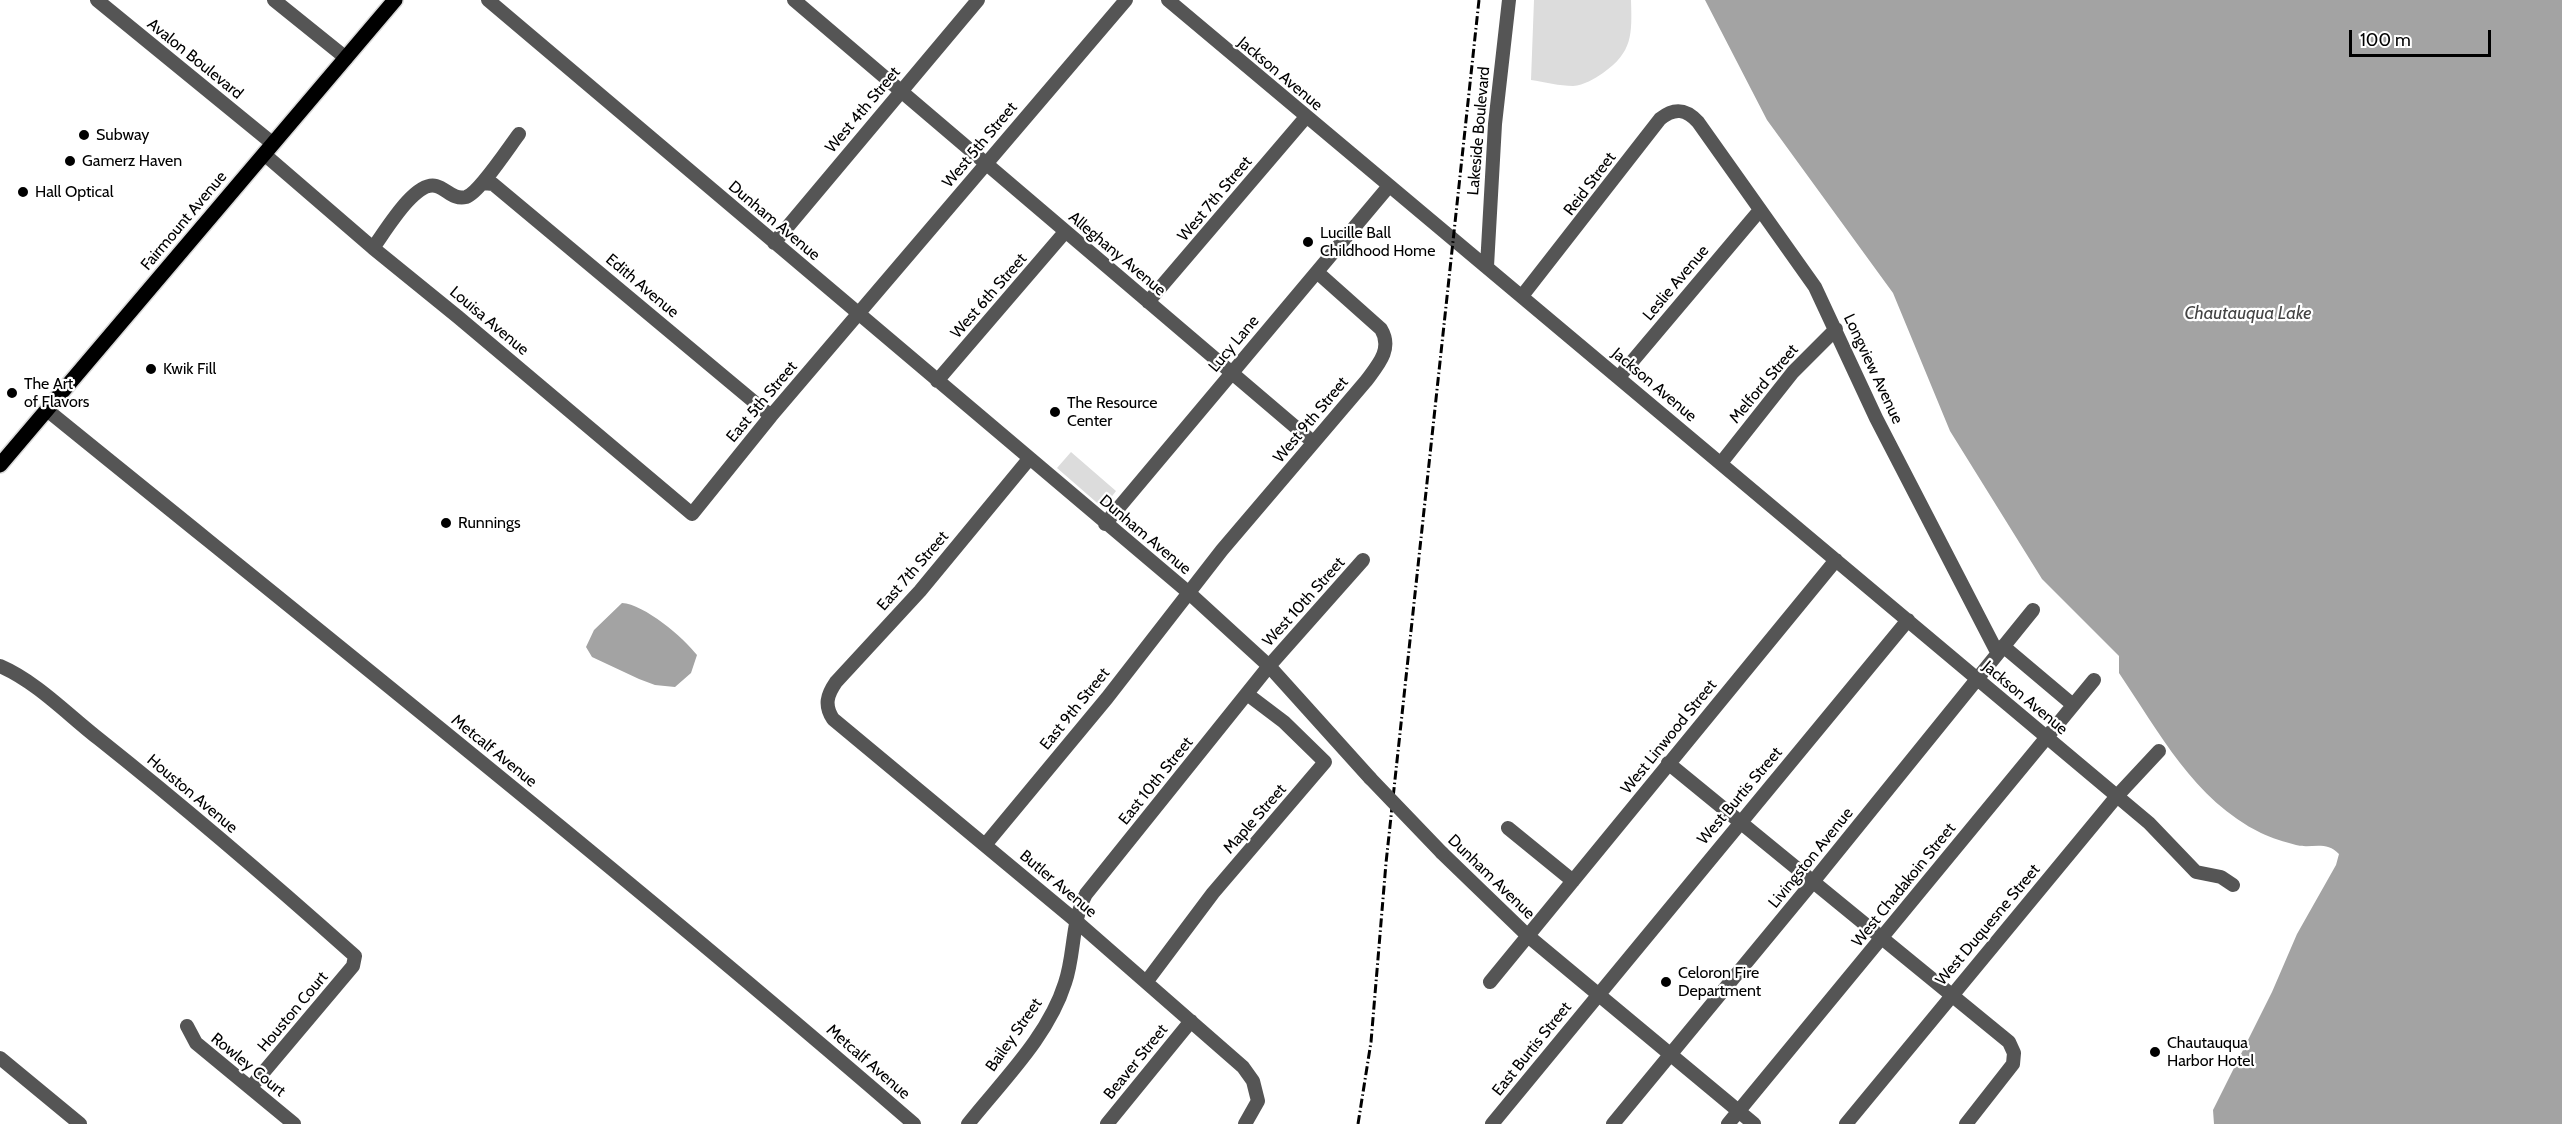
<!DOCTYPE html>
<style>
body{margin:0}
#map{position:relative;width:2562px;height:1124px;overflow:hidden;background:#fff;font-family:Cabin,sans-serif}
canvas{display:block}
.scale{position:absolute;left:2349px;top:30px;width:142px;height:27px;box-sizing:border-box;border:3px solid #000;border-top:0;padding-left:8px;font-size:18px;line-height:21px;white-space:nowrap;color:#000;-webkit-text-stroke:4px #fff;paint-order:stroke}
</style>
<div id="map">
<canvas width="2562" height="1124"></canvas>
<div class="scale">100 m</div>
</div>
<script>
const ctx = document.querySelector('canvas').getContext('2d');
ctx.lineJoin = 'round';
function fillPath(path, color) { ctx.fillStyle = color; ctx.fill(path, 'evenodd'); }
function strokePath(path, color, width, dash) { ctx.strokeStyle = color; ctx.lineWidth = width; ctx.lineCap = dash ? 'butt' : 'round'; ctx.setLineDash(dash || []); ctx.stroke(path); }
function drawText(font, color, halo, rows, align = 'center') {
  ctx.font = font + ' Cabin,sans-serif'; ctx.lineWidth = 4.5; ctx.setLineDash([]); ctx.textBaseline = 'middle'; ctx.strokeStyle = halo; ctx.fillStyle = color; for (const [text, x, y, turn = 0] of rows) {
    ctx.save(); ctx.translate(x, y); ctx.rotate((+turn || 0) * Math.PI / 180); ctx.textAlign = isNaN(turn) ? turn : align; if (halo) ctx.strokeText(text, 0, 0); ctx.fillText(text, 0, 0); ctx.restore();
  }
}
fillPath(new Path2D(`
 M 1534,0 L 1631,0 C 1632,34 1633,52 1603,73 C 1594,79 1584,85 1573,86 C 1560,86 1544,82 1531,80 Z
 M 1071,452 L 1116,491 L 1103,508 L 1057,468 Z`), '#dcdcdc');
fillPath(new Path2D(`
 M 1705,0 L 2562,0 L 2562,1124 L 2214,1124 L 2213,1110 L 2272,992 L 2297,934 L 2336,865 L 2339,854 C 2326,840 2311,849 2296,845 C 2285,842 2271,838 2261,833 C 2194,800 2159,732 2119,673 L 2119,656 L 2042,579 L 1950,431 L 1893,293 L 1767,120 Z
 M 622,603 C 644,604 684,638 697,655 L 691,673 L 675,687 L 655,685 L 639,679 L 592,657 L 586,647 L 594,630 Z`), '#a3a3a3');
const major = new Path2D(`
 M 0,465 L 395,0`);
strokePath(major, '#dbdbdb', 18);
strokePath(new Path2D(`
 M 97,0 L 272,143
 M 274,0 L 346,58
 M 488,0 L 1188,592 L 1269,666 L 1370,778
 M 794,0 L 1313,442
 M 1168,0 L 2149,823 L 2196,872 L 2221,877 L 2233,885
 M 264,154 L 373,248 L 458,317 L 692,514 L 771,416 L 1126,0
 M 483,183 L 493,184 L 771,416
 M 774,243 L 978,0
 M 373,248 C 385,232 415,180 436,186 C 447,189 453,200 466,197 C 479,193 509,147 519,134
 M 1487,266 L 1495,124 L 1509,0
 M 1522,296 L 1660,119 C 1675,107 1686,109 1698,122 L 1815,287 L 1876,418 L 1997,652
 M 1148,302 L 1306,117
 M 1619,377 L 1760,210
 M 937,381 L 1065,232
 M 47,410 C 338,646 631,879 914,1124
 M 1029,459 L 920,591 L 836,682 C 827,695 824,705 833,719 L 1076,921 L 1243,1067 L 1253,1081 L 1258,1101 L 1245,1124
 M 1721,463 L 1793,372 L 1836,329
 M 1105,524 L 1389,186
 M 2003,646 L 2073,705
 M 0,666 C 37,682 68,715 99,739 C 187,809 272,882 355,956 L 353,966 L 251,1087
 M 1668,763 L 2009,1042 L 2014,1053 L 2013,1064 L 1966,1124
 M 1508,828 L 1573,881
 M 985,845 L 1107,698 L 1222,550 L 1366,381 C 1378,365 1393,349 1381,329 L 1317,272
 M 1442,853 L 1528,936 L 1754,1124
 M 1147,981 L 1213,893 L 1325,762 L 1284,722 L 1247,694
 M 1490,982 L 1836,560
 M 187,1026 L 196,1043 L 294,1124
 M 0,1058 L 80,1124
 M 968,1124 C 1002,1081 1048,1037 1065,983 C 1075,954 1071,922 1086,894 L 1269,666 L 1363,560
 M 1107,1124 L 1191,1021
 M 1492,1124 L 1908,620
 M 1613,1124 L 1812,883 L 2033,610
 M 1728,1124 L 2094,680
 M 1846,1124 L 2117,796 L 2159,751`), '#555', 14);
strokePath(major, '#000', 15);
strokePath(new Path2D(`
 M 1358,1124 L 1371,1042 L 1386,863 L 1479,0`), '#000', 3, [9, 3, 1.5, 3]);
strokePath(new Path2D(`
 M 1370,778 L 1442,853`), '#555', 14);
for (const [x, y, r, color] of [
 [84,135,6,"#000"],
 [70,161,6,"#000"],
 [23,192,6,"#000"],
 [1308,242,6,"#000"],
 [151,369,6,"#000"],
 [12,393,6,"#000"],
 [1055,412,6,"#000"],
 [446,523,6,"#000"],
 [1666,982,6,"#000"],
 [2155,1052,6,"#000"]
]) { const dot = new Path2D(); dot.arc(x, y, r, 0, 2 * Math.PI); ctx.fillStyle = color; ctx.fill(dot); strokePath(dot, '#fff', 2); }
drawText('16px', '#000', '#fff', [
 ["Avalon Boulevard",195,59,39],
 ["Jackson Avenue",1280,74,40],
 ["West 4th Street",863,110,-50],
 ["Lakeside Boulevard",1479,131,-85],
 ["West 5th Street",980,145,-50],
 ["Reid Street",1590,184,-53],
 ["West 7th Street",1215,199,-50],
 ["Fairmount Avenue",184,221,-50],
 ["Dunham Avenue",774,221,40],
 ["Alleghany Avenue",1117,254,40],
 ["Leslie Avenue",1676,283,-50],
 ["Edith Avenue",642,286,40],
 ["West 6th Street",989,296,-49],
 ["Louisa Avenue",489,321,40],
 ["Lucy Lane",1234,344,-50],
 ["Longview Avenue",1873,369,65],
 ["Melford Street",1764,384,-50],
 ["Jackson Avenue",1654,385,40],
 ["East 5th Street",762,402,-50],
 ["West 9th Street",1311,420,-50],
 ["Dunham Avenue",1145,535,40],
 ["East 7th Street",913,571,-49],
 ["West 10th Street",1304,602,-48],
 ["Jackson Avenue",2025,698,40],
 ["East 9th Street",1075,709,-51],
 ["West Linwood Street",1669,737,-51],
 ["Metcalf Avenue",494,751,39],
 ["East 10th Street",1156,781,-51],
 ["Houston Avenue",192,794,40],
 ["West Burtis Street",1740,796,-50],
 ["Maple Street",1255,819,-49],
 ["Livingston Avenue",1811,858,-51],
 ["Dunham Avenue",1491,877,44],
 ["Butler Avenue",1058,884,40],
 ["West Chadakoin Street",1904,885,-51],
 ["West Duquesne Street",1988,925,-50],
 ["Houston Court",293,1012,-50],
 ["Bailey Street",1014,1035,-55],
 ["East Burtis Street",1532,1049,-51],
 ["Metcalf Avenue",868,1062,41],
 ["Beaver Street",1136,1062,-51],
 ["Rowley Court",248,1065,39]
]);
drawText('16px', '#000', '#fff', [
 ["Subway",96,135],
 ["Gamerz Haven",82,161],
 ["Hall Optical",35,192],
 ["Lucille Ball",1320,233],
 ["Childhood Home",1320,251],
 ["Kwik Fill",163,369],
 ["The Art",24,384],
 ["of Flavors",24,402],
 ["The Resource",1067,403],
 ["Center",1067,421],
 ["Runnings",458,523],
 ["Celoron Fire",1678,973],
 ["Department",1678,991],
 ["Chautauqua",2167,1043],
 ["Harbor Hotel",2167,1061]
], 'left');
drawText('italic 18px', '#444', '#fff', [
 ["Chautauqua Lake",2248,314]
]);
</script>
